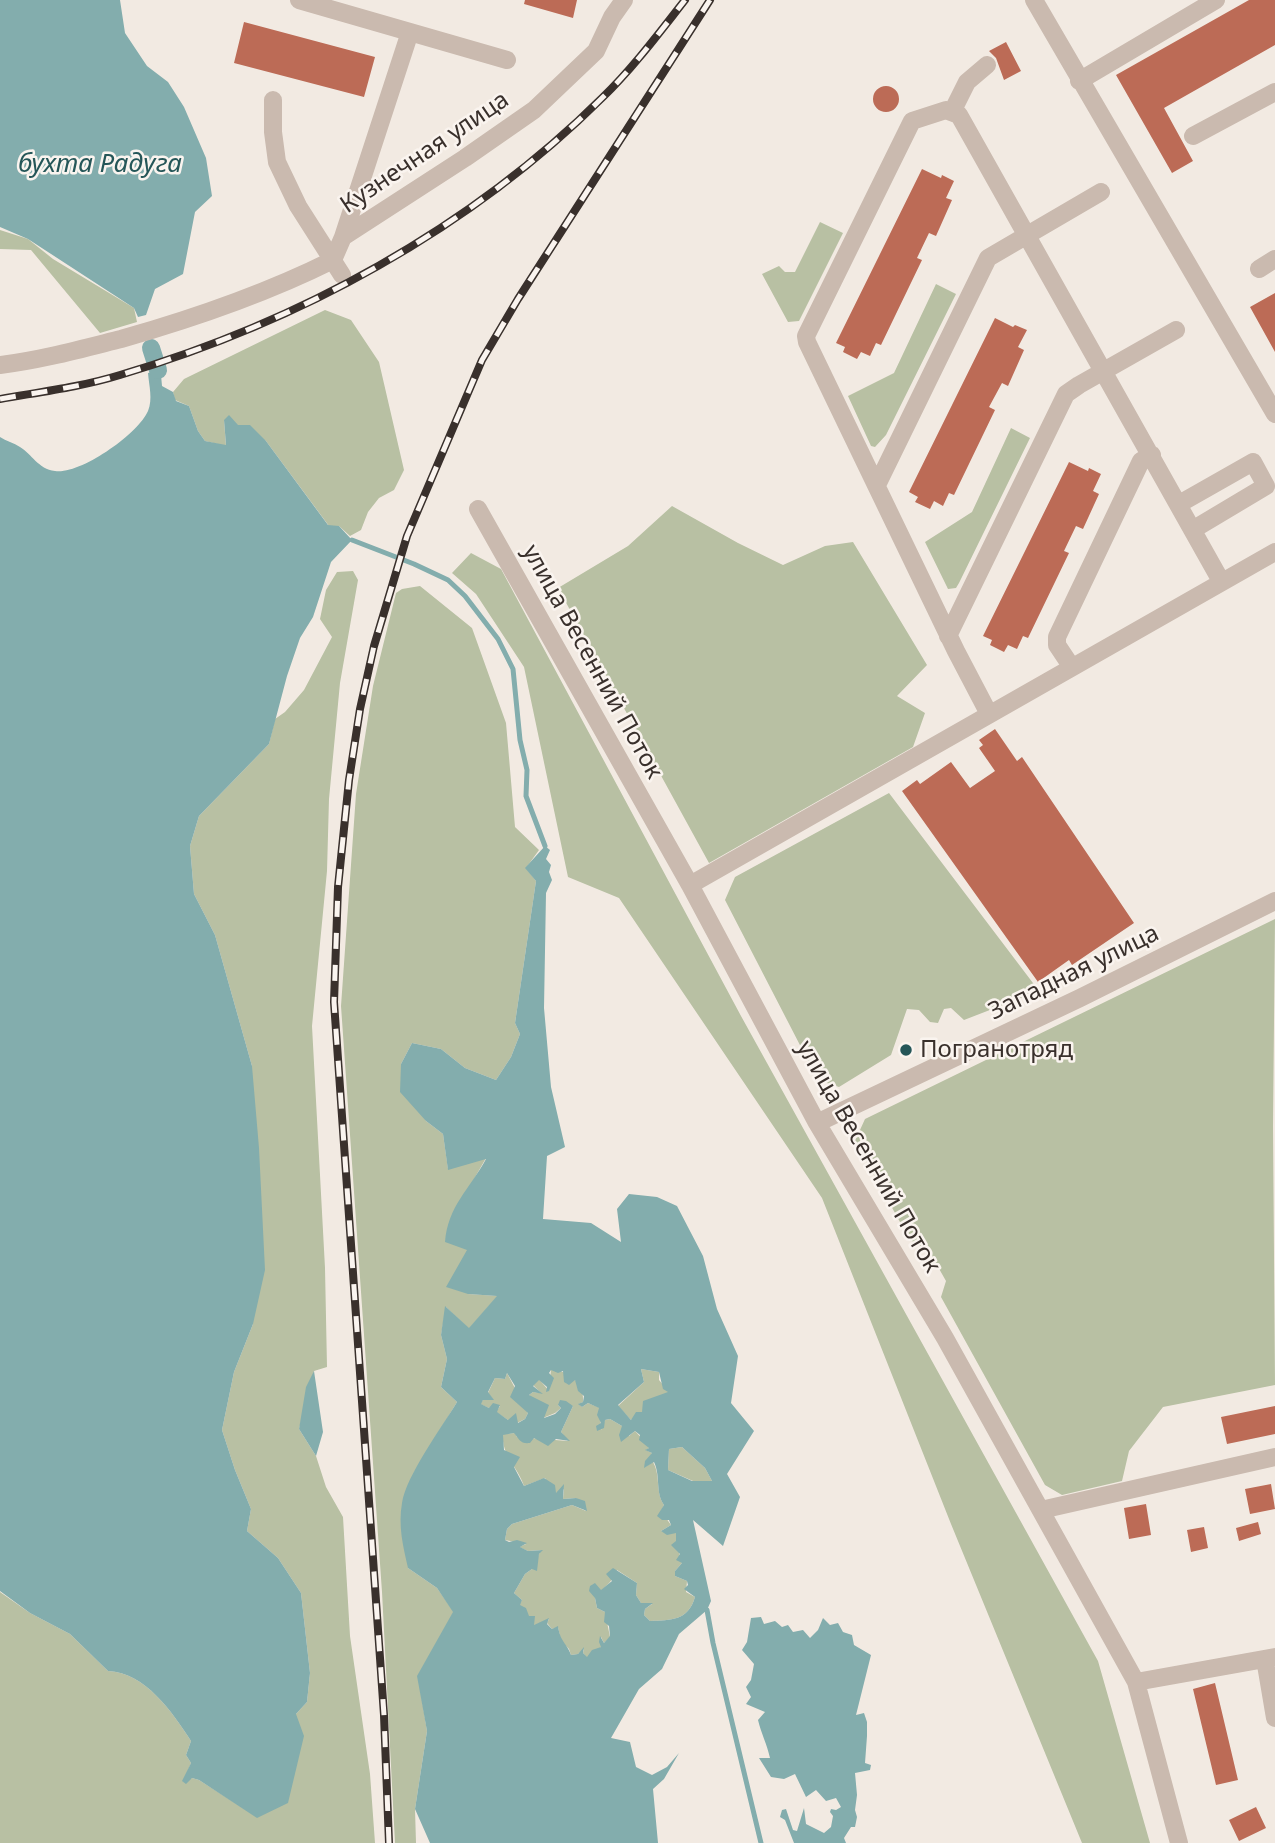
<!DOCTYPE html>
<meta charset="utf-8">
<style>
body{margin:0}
canvas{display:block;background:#f2eae2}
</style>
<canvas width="1275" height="1843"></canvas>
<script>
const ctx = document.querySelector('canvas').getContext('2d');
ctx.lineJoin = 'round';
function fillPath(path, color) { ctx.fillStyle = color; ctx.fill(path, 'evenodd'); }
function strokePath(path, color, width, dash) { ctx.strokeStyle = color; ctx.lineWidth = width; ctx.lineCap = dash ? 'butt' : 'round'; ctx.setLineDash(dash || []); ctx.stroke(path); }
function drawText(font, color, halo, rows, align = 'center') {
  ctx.font = font + ' "Noto Sans",sans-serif'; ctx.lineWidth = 5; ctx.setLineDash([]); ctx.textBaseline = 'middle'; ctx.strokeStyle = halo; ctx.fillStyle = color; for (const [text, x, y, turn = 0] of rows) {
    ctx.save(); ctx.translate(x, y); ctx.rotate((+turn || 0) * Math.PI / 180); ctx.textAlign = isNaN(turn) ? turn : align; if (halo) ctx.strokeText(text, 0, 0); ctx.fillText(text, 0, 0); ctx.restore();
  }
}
fillPath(new Path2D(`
 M 820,222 L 843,233 L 799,321 L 788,322 L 762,274 L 779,266 L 785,272 L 795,272 Z
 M 0,230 L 28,239 L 53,259 L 134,308 L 137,322 L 100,333 L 31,250 L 0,249 Z
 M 936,284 L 956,294 L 886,435 L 875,447 L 871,446 L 848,396 L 894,373 Z
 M 325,310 L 351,320 L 379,362 L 404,470 L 394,490 L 379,498 L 368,512 L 361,530 L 350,536 L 339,526 L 329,526 L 266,441 L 224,420 L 226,446 L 205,441 L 198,431 L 189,406 L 175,400 L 173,392 L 184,379 Z
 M 1011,428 L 1030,438 L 959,583 L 956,588 L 948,589 L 925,542 L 972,512 Z
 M 672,506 L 738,543 L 783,565 L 825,546 L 853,542 L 927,665 L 897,696 L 925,713 L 913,747 L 709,863 L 558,588 L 628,546 Z
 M 471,553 L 501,569 L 741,1016 L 1098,1661 L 1150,1843 L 1082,1843 L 951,1524 L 822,1198 L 619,898 L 568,877 L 524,667 L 476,594 L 452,573 Z
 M 353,571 L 358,580 L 340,683 L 329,799 L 327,871 L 312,1026 L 325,1268 L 327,1367 L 314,1371 L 299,1429 L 316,1456 L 326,1487 L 343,1517 L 350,1636 L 370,1774 L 375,1843 L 0,1843 L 0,1592 L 30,1613 L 70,1634 L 108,1671 C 145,1672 173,1713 191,1741 L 186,1755 L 191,1763 L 183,1782 L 192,1778 L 199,1780 L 257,1817 L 296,1714 L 307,1702 L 310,1673 L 301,1593 L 278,1558 L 247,1531 L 251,1509 L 235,1470 L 222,1430 L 234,1372 L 253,1324 L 252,1066 L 215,935 L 194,894 L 190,846 L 199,816 L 269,744 L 275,719 L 285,712 L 304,690 L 332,637 L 320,619 L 326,590 L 337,572 Z
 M 420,586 L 472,628 L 506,723 L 515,827 L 539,850 L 526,868 L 536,881 L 515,1023 L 520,1034 L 511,1057 L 496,1080 L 465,1068 L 441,1049 L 412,1043 L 401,1064 L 426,1121 L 443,1134 L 448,1169 L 486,1158 L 474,1179 L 467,1250 L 468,1294 L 498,1296 L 469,1329 L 446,1307 L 441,1335 L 447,1359 L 441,1387 L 457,1402 L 414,1473 L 408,1568 L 437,1588 L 454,1612 L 418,1676 L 427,1731 L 415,1809 L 416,1843 L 395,1843 L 382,1592 L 341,1006 L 356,794 L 373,686 L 396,593 L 402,589 Z
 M 889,793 L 1039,991 L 964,1020 L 951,1008 L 944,1009 L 938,1023 L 930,1022 L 919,1010 L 907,1009 L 891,1055 L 839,1087 L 818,1080 L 725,900 L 735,877 Z
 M 1275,919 L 1273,1126 L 1275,1385 L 1163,1407 L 1129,1451 L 1122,1481 L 1062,1495 L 1045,1485 L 941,1297 L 946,1281 L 929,1251 L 910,1240 L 855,1141 L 865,1119 Z
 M 551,1369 C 568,1371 585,1383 583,1402 L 579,1404 L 582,1407 L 588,1403 L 600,1408 L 601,1430 L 605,1420 L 610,1419 L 622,1426 L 629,1436 L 635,1431 L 648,1445 L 649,1448 L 646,1450 L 652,1453 L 645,1467 L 653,1462 C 661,1476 655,1492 664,1505 L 661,1511 L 671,1525 L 661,1531 L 676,1533 L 676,1542 L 682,1563 L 675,1571 L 675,1576 L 687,1581 L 686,1592 L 695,1597 C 688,1621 671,1620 650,1621 L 644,1615 L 645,1609 L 652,1604 L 641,1603 L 636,1595 L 637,1583 L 617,1570 C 609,1587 605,1585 595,1598 L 597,1608 L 605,1612 L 610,1637 L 604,1643 L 601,1637 L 601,1647 L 587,1658 L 583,1653 L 584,1649 L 578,1654 L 571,1655 L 569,1649 L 561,1641 L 558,1627 L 552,1629 L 547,1623 L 549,1619 L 533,1626 L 519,1605 L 522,1600 L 514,1593 L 525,1574 L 532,1569 L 541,1550 L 528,1551 L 519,1547 L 526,1544 L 505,1540 L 507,1529 L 512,1524 L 572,1505 L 586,1511 L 576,1498 L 563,1499 L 564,1489 L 555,1495 L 545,1478 L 524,1486 C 518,1467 501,1455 503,1434 L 515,1433 L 517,1437 L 568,1441 L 561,1432 L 573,1406 L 558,1405 L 561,1408 L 555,1413 L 543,1418 L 529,1395 L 533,1392 L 541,1393 L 533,1385 L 539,1379 L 549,1391 Z
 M 641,1369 L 659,1372 L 659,1380 L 669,1392 L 631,1420 L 618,1406 L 644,1382 Z
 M 507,1373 L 528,1413 L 525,1419 L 517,1423 L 508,1420 L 496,1412 L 500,1406 L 489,1408 L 480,1404 L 483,1400 L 493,1400 L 488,1393 L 495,1378 L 505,1379 Z
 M 682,1447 L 705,1468 L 712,1481 L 693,1481 L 668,1470 L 669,1449 Z`), '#b8c0a3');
fillPath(new Path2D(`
 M 0,0 L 120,0 L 125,33 L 147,66 L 168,82 L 184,107 L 206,158 L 212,196 L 195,212 L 183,274 L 155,289 L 146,315 L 138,317 L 134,308 L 28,239 L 0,227 Z
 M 158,370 L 161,375 L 162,386 L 173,392 L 176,401 L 189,406 L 198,431 L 205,441 L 226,445 L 224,420 L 229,415 L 238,425 L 250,425 L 266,441 L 328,525 L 339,526 L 352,540 L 331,562 L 313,617 L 300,638 L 287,676 L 269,744 L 199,816 L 190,846 L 194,894 L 215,935 L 252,1066 L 259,1148 L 265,1270 L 253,1324 L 234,1372 L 222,1430 L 235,1470 L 251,1509 L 247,1531 L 278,1558 L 301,1593 L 310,1673 L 307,1702 L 296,1714 L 304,1736 L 288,1803 L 257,1818 L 199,1780 L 192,1778 L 186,1784 L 182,1781 L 191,1763 L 186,1755 L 191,1741 C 173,1713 145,1672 108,1671 L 70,1634 L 30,1613 L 0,1591 L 0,437 C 6,441 14,443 20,447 C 32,454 38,469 55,471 C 80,475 138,434 148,411 C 153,399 149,386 148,373 Z
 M 545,846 L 550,850 L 546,859 L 551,865 L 549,872 L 552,880 L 546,893 L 544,1008 L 551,1087 L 565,1147 L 547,1156 L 543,1219 L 591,1223 L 621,1242 L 617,1209 L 629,1194 L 657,1197 L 677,1206 L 703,1256 L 717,1309 L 738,1356 L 731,1403 L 754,1431 L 727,1474 L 740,1497 L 723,1546 L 693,1520 L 711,1601 L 707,1610 L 679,1634 L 662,1669 L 639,1689 L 611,1738 L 630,1742 L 636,1767 L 652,1775 L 667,1767 L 679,1753 L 664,1779 L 653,1789 L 658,1843 L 430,1843 L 415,1809 L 427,1731 L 417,1676 L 453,1612 L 437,1588 L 408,1568 C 403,1546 398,1526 402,1503 C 406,1476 442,1427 457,1402 L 441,1387 L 447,1359 L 441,1335 L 445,1306 L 469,1328 L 497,1296 L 468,1294 L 446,1287 L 467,1250 L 445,1242 C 448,1206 469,1190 486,1159 L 448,1170 L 443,1134 L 426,1121 L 400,1092 L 401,1064 L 412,1043 L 441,1049 L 465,1068 L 496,1080 L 511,1057 L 520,1034 L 515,1023 L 536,881 L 525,868 ZM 641,1369 L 659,1372 L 663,1389 L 668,1392 L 643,1401 L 642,1412 L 636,1412 L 631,1420 L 618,1405 L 644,1382 ZM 551,1370 L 558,1373 L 563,1371 L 564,1382 L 569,1385 L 575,1380 L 578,1391 L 584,1396 L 583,1402 L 578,1404 L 582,1407 L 588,1403 L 599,1408 L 597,1415 L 601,1423 L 596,1426 L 597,1431 L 604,1428 L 605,1420 L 610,1419 L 622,1426 L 619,1435 L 621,1442 L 635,1431 L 640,1435 L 639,1440 L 649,1448 L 645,1450 L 652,1453 L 645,1461 L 644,1468 L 654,1462 C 661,1477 655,1492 664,1505 L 657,1516 L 662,1520 L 669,1520 L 671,1525 L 661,1531 L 667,1535 L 676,1533 L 676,1541 L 671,1545 L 680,1554 L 676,1560 L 682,1563 L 675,1571 L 675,1576 L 687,1581 L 688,1585 L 684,1589 L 695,1597 C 688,1621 671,1620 650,1621 L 644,1615 L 645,1609 L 653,1603 L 641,1603 L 636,1595 L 637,1583 L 613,1568 L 606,1574 L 612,1581 L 601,1590 L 595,1583 L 590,1586 L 589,1591 L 595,1598 L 597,1608 L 605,1612 L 604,1622 L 609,1626 L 610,1636 L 604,1643 L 600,1636 L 599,1642 L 601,1647 L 592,1650 L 587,1657 L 583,1653 L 584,1647 L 578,1654 L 571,1655 C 567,1643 560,1642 558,1626 L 552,1629 L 547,1624 L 549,1618 L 534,1625 L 535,1616 L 529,1616 L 526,1608 L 520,1605 L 522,1600 L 514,1593 L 525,1574 L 532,1569 L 537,1571 L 539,1554 L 543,1550 L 528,1551 L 520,1547 L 527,1543 L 517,1540 L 509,1542 L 505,1540 L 507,1529 L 512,1524 L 572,1505 L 587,1511 L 585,1501 L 576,1498 L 563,1499 L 564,1484 L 556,1493 L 555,1485 L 544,1478 L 524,1486 L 514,1467 L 520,1457 L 504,1450 L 503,1435 L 514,1433 C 520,1440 520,1444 530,1443 L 534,1438 L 548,1446 L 556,1439 L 570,1441 L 561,1432 L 573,1406 L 566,1401 L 560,1400 L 558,1405 L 561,1408 L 555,1414 L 544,1418 L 549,1405 L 529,1395 L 533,1392 L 543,1394 L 533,1386 L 539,1380 L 547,1387 L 546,1392 L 549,1391 L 554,1378 L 549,1373 ZM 507,1373 L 515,1386 L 510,1397 L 528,1413 L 525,1419 L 518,1423 L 516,1413 L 508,1420 L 497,1412 L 500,1405 L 493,1403 L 489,1408 L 481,1404 L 483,1400 L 494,1400 L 488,1392 L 495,1378 L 505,1379 ZM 682,1447 L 705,1468 L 712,1481 L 692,1481 L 668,1470 L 669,1449 Z
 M 314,1371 L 323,1432 L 316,1456 L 299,1429 L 306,1387 Z
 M 761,1617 L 764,1624 L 775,1621 L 782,1627 L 788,1625 L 793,1632 L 803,1630 L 810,1638 L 818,1630 L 823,1618 L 830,1625 L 838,1623 L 843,1632 L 852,1635 L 854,1645 L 871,1655 L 856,1715 L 864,1713 L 867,1722 L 867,1736 L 865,1763 L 871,1765 L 870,1770 L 855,1773 L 857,1795 L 855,1810 L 857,1817 L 855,1827 L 851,1827 L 844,1838 L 846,1843 L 794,1843 L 785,1820 L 780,1817 L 782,1810 L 786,1809 L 793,1830 L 797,1831 L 804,1808 L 806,1824 L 824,1833 L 831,1827 L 833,1816 L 830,1812 L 831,1809 L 836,1810 L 841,1807 L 836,1798 L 826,1801 L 816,1790 L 806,1797 L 795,1774 L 784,1779 L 771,1777 L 759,1758 L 770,1758 C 767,1744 761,1733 758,1720 L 765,1712 L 746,1704 L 751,1697 L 746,1687 L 751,1680 L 754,1664 L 742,1650 L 747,1642 L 751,1618 Z`), '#83adad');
strokePath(new Path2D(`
 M 352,540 L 414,564 L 448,580 L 465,596 L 498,639 L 513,669 L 520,740 L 527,770 L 526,796 L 545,846
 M 707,1610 L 713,1643 L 761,1843`), '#83adad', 5);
strokePath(new Path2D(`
 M 151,348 L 158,370`), '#83adad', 18);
fillPath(new Path2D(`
 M 525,0 L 577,0 L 573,18 L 524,4 Z
 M 1249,0 L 1275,0 L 1275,45 L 1164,108 L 1193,161 L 1172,173 L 1116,75 Z
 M 244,22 L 375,57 L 364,97 L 234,63 Z
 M 1006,42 L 1021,71 L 1004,80 L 996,58 L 989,51 Z
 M873 99a13 13 0 1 1 26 0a13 13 0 1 1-26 0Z
 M 922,169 L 941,178 L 942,175 L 954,181 L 946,198 L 952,200 L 936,236 L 929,233 L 917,258 L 922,260 L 881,345 L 876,343 L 870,356 L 861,352 L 857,359 L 843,352 L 845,347 L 836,343 Z
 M 1275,293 L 1275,352 L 1250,307 Z
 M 995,318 L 1013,327 L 1015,325 L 1027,330 L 1018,347 L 1024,350 L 1008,386 L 1002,383 L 989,407 L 995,410 L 954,495 L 949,493 L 943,506 L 934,501 L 930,509 L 915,502 L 918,497 L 909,492 Z
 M 1069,462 L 1088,471 L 1089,468 L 1101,474 L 1093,491 L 1099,494 L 1083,529 L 1076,526 L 1064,551 L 1069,553 L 1028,638 L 1023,636 L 1017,649 L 1008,645 L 1004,652 L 990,645 L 992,640 L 983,636 Z
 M 995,729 L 1017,761 L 1022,757 L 1134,923 L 1072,965 L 1069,960 L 1038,982 L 902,791 L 917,780 L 920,784 L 951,762 L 970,788 L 995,771 L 979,748 L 983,745 L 979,740 Z
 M 1275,1406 L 1275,1434 L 1227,1444 L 1221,1417 Z
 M 1271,1484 L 1275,1509 L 1250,1514 L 1245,1489 Z
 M 1146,1504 L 1151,1535 L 1129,1539 L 1124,1508 Z
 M 1258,1522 L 1261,1534 L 1239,1541 L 1236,1528 Z
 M 1204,1527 L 1208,1548 L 1191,1552 L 1187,1530 Z
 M 1215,1683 L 1238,1780 L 1216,1785 L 1193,1689 Z
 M 1256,1807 L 1266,1828 L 1239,1841 L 1229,1820 Z`), '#bc6b56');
strokePath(new Path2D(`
 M 299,0 L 507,60
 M 1034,0 L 1275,414
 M 1079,81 L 1216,0
 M 273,100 L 273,132 L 277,162 L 298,206 L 342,275
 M 952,112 L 967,82 L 987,65
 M 1193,136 L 1275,92
 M 343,237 L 410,32
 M 1259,269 L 1275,259
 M 0,365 C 41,360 81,349 121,339 C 195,318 265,294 333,260 L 343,237 L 465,158 L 534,110 L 596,51 L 612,17 L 624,0
 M 877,485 L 988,258 L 1101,192
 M 1179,504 L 1253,462 L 1266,486 L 1194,529
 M 478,509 L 690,885 L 817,1123 L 945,1338 L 1136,1682 L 1179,1843
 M 948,636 L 1066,394 L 1079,385 L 1176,330
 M 1071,666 L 1057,645 L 1057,637 L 1141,461 L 1152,455
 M 989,714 L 956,651 L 807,342 L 806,336 L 912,121 L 946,110 L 959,115 L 1221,581
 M 690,885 L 1275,552
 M 817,1123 L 1080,998 L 1275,901
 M 1041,1510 L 1275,1457
 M 1265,1659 L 1275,1718
 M 1136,1682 L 1275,1657`), '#cabaaf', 18);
const rail = new Path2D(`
 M 0,399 C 40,392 81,387 120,375 C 299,322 470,229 603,97 C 633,68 659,33 685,0
 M 389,1843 L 384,1715 L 334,1002 L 338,887 L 349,780 L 360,709 L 374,646 L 407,536 L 482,360 L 518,299 L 710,0`);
strokePath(rail, '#39302c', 8);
strokePath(rail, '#faf4ef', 5, [16]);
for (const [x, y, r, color] of [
 [906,1050,7,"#255658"]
]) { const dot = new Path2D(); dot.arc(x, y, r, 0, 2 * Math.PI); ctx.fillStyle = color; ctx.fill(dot); strokePath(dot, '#faf4ef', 2.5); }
drawText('24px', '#39302c', '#faf4ef', [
 ["Кузнечная улица",425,153,-34],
 ["улица Весенний Поток",592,662,61],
 ["Западная улица",1074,973,-26],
 ["улица Весенний Поток",868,1157,60]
]);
drawText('24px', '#39302c', '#faf4ef', [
 ["Погранотряд",920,1050]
], 'left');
drawText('italic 26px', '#255658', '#faf4ef', [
 ["бухта Радуга",100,165]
]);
</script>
